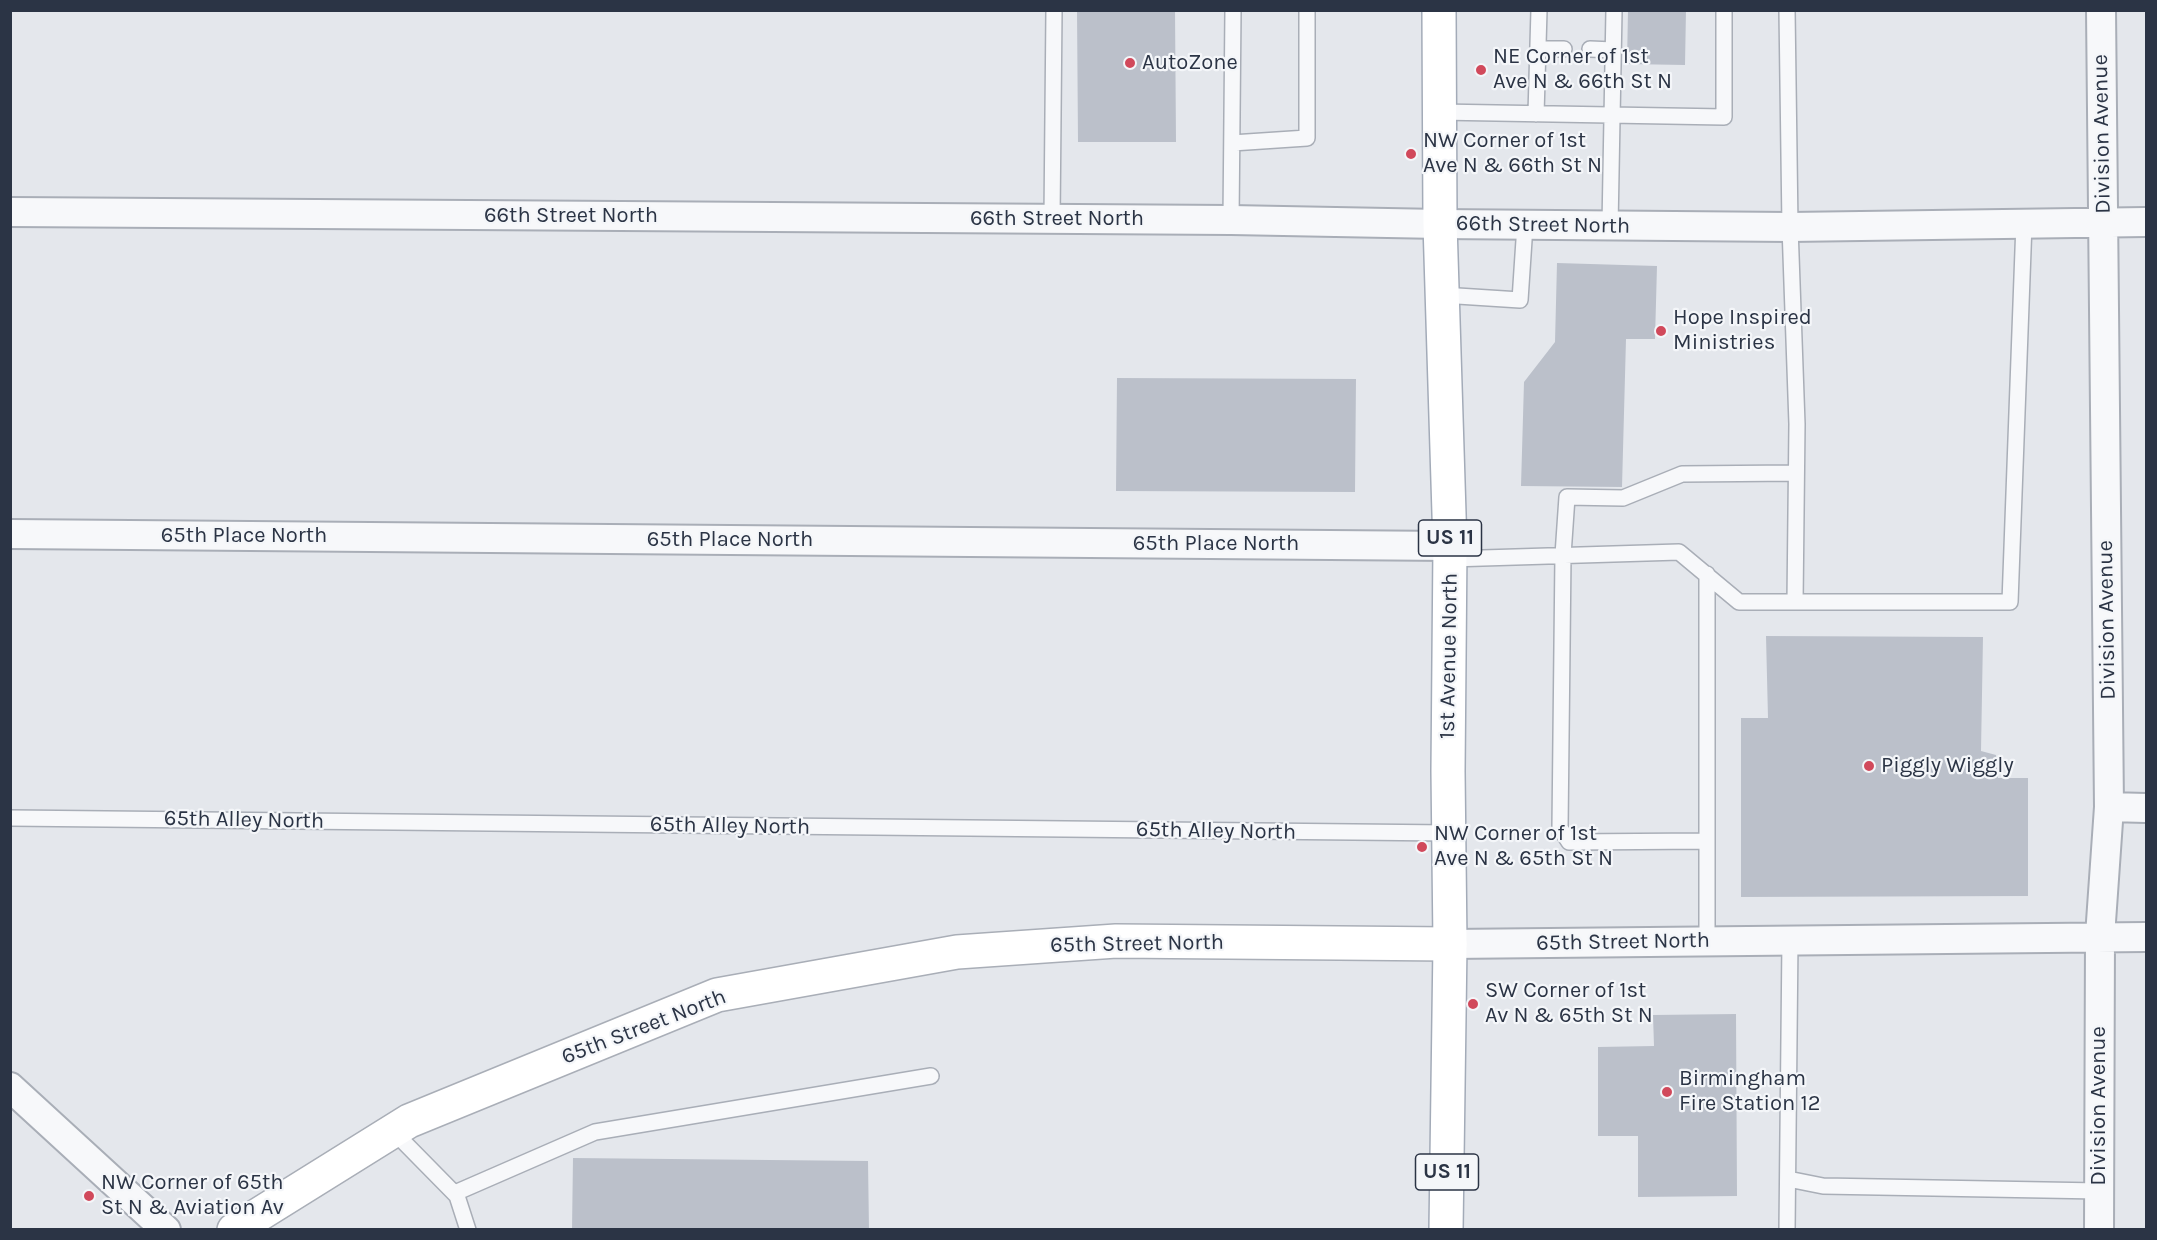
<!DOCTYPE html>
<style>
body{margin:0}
#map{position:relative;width:2157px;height:1240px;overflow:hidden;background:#e4e7ec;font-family:Karla,sans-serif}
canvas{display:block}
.frame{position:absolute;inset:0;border:12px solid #2b3445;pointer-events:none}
</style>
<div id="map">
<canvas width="2157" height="1240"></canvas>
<div class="frame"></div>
</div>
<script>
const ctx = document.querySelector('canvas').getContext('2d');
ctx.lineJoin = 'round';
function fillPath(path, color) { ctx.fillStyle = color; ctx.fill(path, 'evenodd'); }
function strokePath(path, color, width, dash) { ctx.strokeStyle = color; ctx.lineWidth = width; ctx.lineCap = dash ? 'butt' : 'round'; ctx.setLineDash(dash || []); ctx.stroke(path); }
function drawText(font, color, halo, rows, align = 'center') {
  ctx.font = font + ' Karla,sans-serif'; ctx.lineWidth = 4.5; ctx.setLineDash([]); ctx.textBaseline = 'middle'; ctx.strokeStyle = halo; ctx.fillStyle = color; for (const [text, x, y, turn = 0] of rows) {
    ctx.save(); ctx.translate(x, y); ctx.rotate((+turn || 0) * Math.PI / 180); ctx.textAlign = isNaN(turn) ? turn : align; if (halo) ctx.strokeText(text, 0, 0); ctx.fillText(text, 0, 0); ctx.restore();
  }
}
fillPath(new Path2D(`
 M 1077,10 L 1175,10 L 1176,142 L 1078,142 Z
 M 1628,10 L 1686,10 L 1685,65 L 1627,64 Z
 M 1557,263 L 1657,266 L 1655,339 L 1626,339 L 1622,487 L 1521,486 L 1524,382 L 1555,342 Z
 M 1117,378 L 1356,379 L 1355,492 L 1116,491 Z
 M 1766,636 L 1983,637 L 1981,751 L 1996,755 L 1998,778 L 2028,778 L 2028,896 L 1741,897 L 1741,718 L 1768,718 Z
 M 1736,1014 L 1737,1196 L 1638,1197 L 1638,1136 L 1598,1136 L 1598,1047 L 1654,1046 L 1653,1015 Z
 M 573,1158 L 868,1161 L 869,1230 L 572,1230 Z`), '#bbc0ca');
const lane = new Path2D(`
 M 1787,10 L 1790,227 L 1797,424 L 1795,602
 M 1538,49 L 1564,49
 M 1590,49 L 1613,50
 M 1439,112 L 1724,117 L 1724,10
 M 1536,114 L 1539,10
 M 1232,143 L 1307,138 L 1307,10
 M 1052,219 L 1054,10
 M 1231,220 L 1233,10
 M 1610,226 L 1614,10
 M 1442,295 L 1520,300 L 1525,225
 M 1450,559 L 1679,552 L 1739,602 L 2010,602 L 2024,223
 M 1707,574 L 1707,941
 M 10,818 L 1449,833
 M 1707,841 L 1569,842 L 1560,828 L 1563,555 L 1567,497 L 1623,498 L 1682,474 L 1796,473
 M 393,1131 L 457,1196 L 468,1230
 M 1788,1179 L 1823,1186 L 2099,1191
 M 455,1193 L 595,1132 L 931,1076
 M 1787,1230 L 1790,940`);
const street = new Path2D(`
 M 10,212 L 1231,220 L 1440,224 L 1790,227 L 2146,222
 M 10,534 L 1450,546
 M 2109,807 L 2146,808
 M 1450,944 L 2146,937
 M 10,1087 L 166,1230
 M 2099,1230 L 2100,936 L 2109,807 L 2101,10`);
const secondary = new Path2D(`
 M 234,1230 L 409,1121 L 717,995 L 957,952 L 1116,941 L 1450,944`);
const primary = new Path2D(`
 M 1439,10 L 1440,224 L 1450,546 L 1448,771 L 1450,944 L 1446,1230`);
strokePath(lane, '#a9aeb7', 18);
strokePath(street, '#a9aeb7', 32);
strokePath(secondary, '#a9aeb7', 36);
strokePath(primary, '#a3abb8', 36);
strokePath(lane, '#f7f8fa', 15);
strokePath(street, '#f7f8fa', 28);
strokePath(secondary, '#fff', 33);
strokePath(primary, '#fff', 33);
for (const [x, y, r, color] of [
 [1130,63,6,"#d1495b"],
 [1481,70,6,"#d1495b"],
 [1411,154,6,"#d1495b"],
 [1661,331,6,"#d1495b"],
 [1869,766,6,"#d1495b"],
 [1422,847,6,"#d1495b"],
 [1473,1004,6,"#d1495b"],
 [1667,1092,6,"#d1495b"],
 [89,1196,6,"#d1495b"]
]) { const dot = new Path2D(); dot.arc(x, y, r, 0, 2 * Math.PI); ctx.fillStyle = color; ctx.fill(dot); strokePath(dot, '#f4f6f9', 2); }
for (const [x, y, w] of [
 [1450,538,63],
 [1447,1172,63]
]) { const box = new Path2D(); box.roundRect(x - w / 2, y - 18, w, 36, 4.5); ctx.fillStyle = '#f4f6f9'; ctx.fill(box); strokePath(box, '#2b3445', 1.5); }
drawText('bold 21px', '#2b3445', null, [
 ["US 11",1450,538],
 ["US 11",1447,1172]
]);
drawText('22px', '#2b3445', '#f4f6f9', [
 ["NE Corner of 1st",1493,57],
 ["Ave N & 66th St N",1493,82],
 ["AutoZone",1142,63],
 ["NW Corner of 1st",1423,141],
 ["Ave N & 66th St N",1423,166],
 ["Hope Inspired",1673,318],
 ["Ministries",1673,343],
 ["Piggly Wiggly",1881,766],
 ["NW Corner of 1st",1434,834],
 ["Ave N & 65th St N",1434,859],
 ["SW Corner of 1st",1485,991],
 ["Av N & 65th St N",1485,1016],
 ["Birmingham",1679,1079],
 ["Fire Station 12",1679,1104],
 ["NW Corner of 65th",101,1183],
 ["St N & Aviation Av",101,1208]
], 'left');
drawText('22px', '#2b3445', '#f4f6f9', [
 ["Division Avenue",2102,134,-91],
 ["66th Street North",571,216],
 ["66th Street North",1057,219],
 ["66th Street North",1543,225,1],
 ["65th Place North",244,536],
 ["65th Place North",730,540],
 ["65th Place North",1216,544],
 ["Division Avenue",2107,620,-91],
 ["1st Avenue North",1449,656,-89],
 ["65th Alley North",244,820,1],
 ["65th Alley North",730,826,1],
 ["65th Alley North",1216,831,1],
 ["65th Street North",1623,942,-1],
 ["65th Street North",1137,944,-1],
 ["65th Street North",644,1027,-21],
 ["Division Avenue",2099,1106,-90]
]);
</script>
